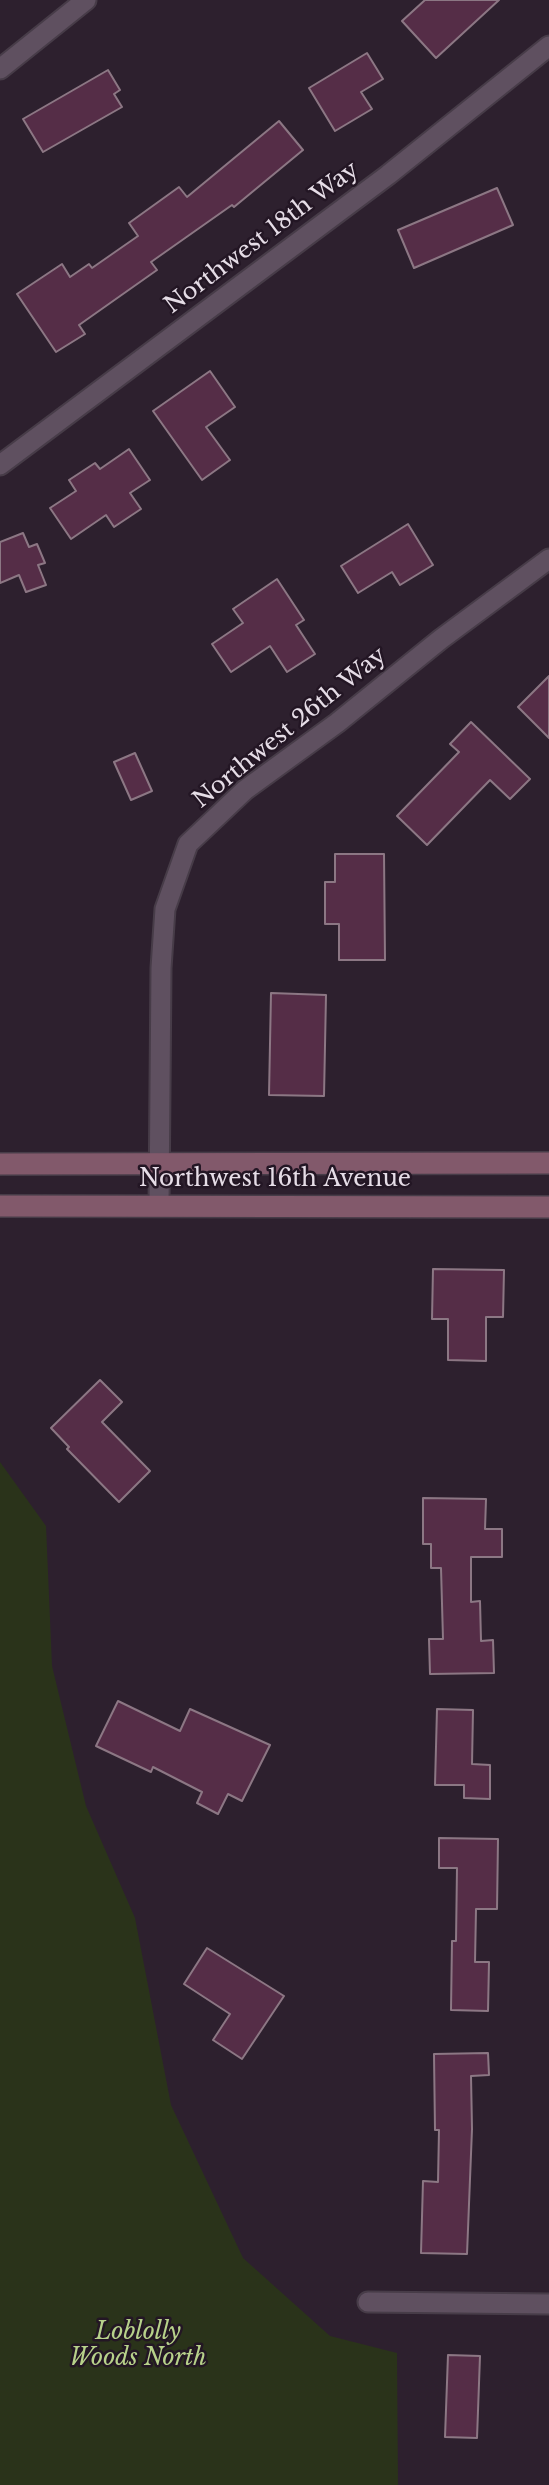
<!DOCTYPE html>
<style>
body{margin:0}
canvas{display:block;background:#2d202e}
</style>
<canvas width="549" height="2485"></canvas>
<script>
const ctx = document.querySelector('canvas').getContext('2d');
ctx.lineJoin = 'round';
function fillPath(path, color) { ctx.fillStyle = color; ctx.fill(path, 'evenodd'); }
function strokePath(path, color, width, dash) { ctx.strokeStyle = color; ctx.lineWidth = width; ctx.lineCap = dash ? 'butt' : 'round'; ctx.setLineDash(dash || []); ctx.stroke(path); }
function drawText(font, color, halo, rows, align = 'center') {
  ctx.font = font + ' "Libre Baskerville",serif'; ctx.lineWidth = 5; ctx.setLineDash([]); ctx.textBaseline = 'middle'; ctx.strokeStyle = halo; ctx.fillStyle = color; for (const [text, x, y, turn = 0] of rows) {
    ctx.save(); ctx.translate(x, y); ctx.rotate((+turn || 0) * Math.PI / 180); ctx.textAlign = isNaN(turn) ? turn : align; if (halo) ctx.strokeText(text, 0, 0); ctx.fillText(text, 0, 0); ctx.restore();
  }
}
fillPath(new Path2D(`
 M 0,1462 L 46,1526 L 52,1666 L 86,1806 L 135,1918 L 171,2105 L 243,2258 L 330,2336 L 397,2353 L 398,2485 L 0,2485 Z`), '#2a331a');
const building = new Path2D(`
 M 425,0 L 499,0 L 436,58 L 402,21 Z
 M 367,53 L 383,79 L 361,92 L 372,109 L 335,131 L 309,88 Z
 M 108,70 L 120,90 L 114,94 L 122,107 L 43,152 L 23,119 Z
 M 279,121 L 303,150 L 234,207 L 232,205 L 151,262 L 157,270 L 79,325 L 85,334 L 56,352 L 17,294 L 62,264 L 70,277 L 89,264 L 92,268 L 138,236 L 129,223 L 179,187 L 187,197 Z
 M 497,188 L 513,225 L 414,268 L 398,230 Z
 M 210,371 L 235,407 L 206,427 L 230,460 L 202,480 L 153,411 Z
 M 129,449 L 150,480 L 130,493 L 141,509 L 114,527 L 106,515 L 71,539 L 50,508 L 76,491 L 69,480 L 95,463 L 100,469 Z
 M 408,524 L 433,565 L 400,585 L 392,572 L 358,593 L 341,566 Z
 M 23,533 L 29,547 L 37,544 L 45,563 L 38,565 L 46,585 L 26,592 L 19,575 L 0,583 L 0,542 Z
 M 277,579 L 304,620 L 296,625 L 315,654 L 287,672 L 270,646 L 231,672 L 212,644 L 243,623 L 233,609 Z
 M 549,676 L 549,738 L 518,707 Z
 M 471,722 L 530,779 L 510,799 L 490,780 L 427,845 L 397,816 L 459,752 L 450,744 Z
 M 135,753 L 152,791 L 131,800 L 114,762 Z
 M 335,854 L 384,854 L 385,960 L 339,960 L 339,924 L 325,924 L 325,882 L 335,882 Z
 M 271,993 L 326,995 L 324,1096 L 269,1095 Z
 M 433,1269 L 504,1270 L 503,1317 L 486,1317 L 486,1361 L 448,1360 L 448,1319 L 432,1319 Z
 M 100,1380 L 122,1402 L 102,1422 L 150,1471 L 119,1502 L 67,1449 L 69,1447 L 51,1428 Z
 M 423,1498 L 486,1499 L 485,1529 L 502,1529 L 502,1557 L 471,1557 L 471,1602 L 480,1601 L 481,1641 L 493,1640 L 494,1673 L 430,1674 L 429,1639 L 443,1639 L 441,1568 L 431,1568 L 431,1544 L 423,1544 Z
 M 118,1701 L 180,1731 L 190,1709 L 270,1745 L 242,1801 L 228,1794 L 218,1814 L 197,1803 L 202,1792 L 153,1767 L 151,1772 L 96,1746 Z
 M 437,1709 L 473,1710 L 472,1764 L 490,1765 L 490,1799 L 464,1798 L 464,1785 L 435,1785 Z
 M 439,1838 L 498,1839 L 497,1909 L 476,1909 L 475,1962 L 489,1962 L 488,2011 L 451,2010 L 452,1941 L 456,1941 L 457,1868 L 439,1868 Z
 M 207,1948 L 284,1996 L 242,2059 L 213,2040 L 230,2014 L 184,1984 Z
 M 488,2053 L 489,2075 L 471,2076 L 472,2129 L 467,2254 L 421,2253 L 423,2181 L 438,2182 L 439,2130 L 435,2130 L 434,2054 Z
 M 448,2355 L 480,2356 L 477,2438 L 445,2437 Z`);
fillPath(building, '#552d47');
strokePath(building, '#8c7784', 2);
const street = new Path2D(`
 M 0,69 L 86,0
 M 0,465 L 388,175 L 549,46
 M 159,1206 L 161,968 L 165,909 L 188,844 L 245,790 L 337,723 L 441,639 L 549,559
 M 368,2302 L 549,2304`);
const secondary = new Path2D(`
 M 0,1164 L 549,1163
 M 0,1206 L 549,1207`);
strokePath(street, '#473c48', 23);
strokePath(secondary, '#473c48', 24);
strokePath(street, '#5f5060', 19);
strokePath(secondary, '#82596b', 21);
drawText('23px', '#e6dde7', '#231624', [
 ["Northwest 18th Way",262,238,-37],
 ["Northwest 26th Way",290,728,-39],
 ["Northwest 16th Avenue",275,1180]
]);
drawText('italic 23px', '#b7d18a', '#231624', [
 ["Loblolly",138,2333],
 ["Woods North",138,2359]
]);
</script>
